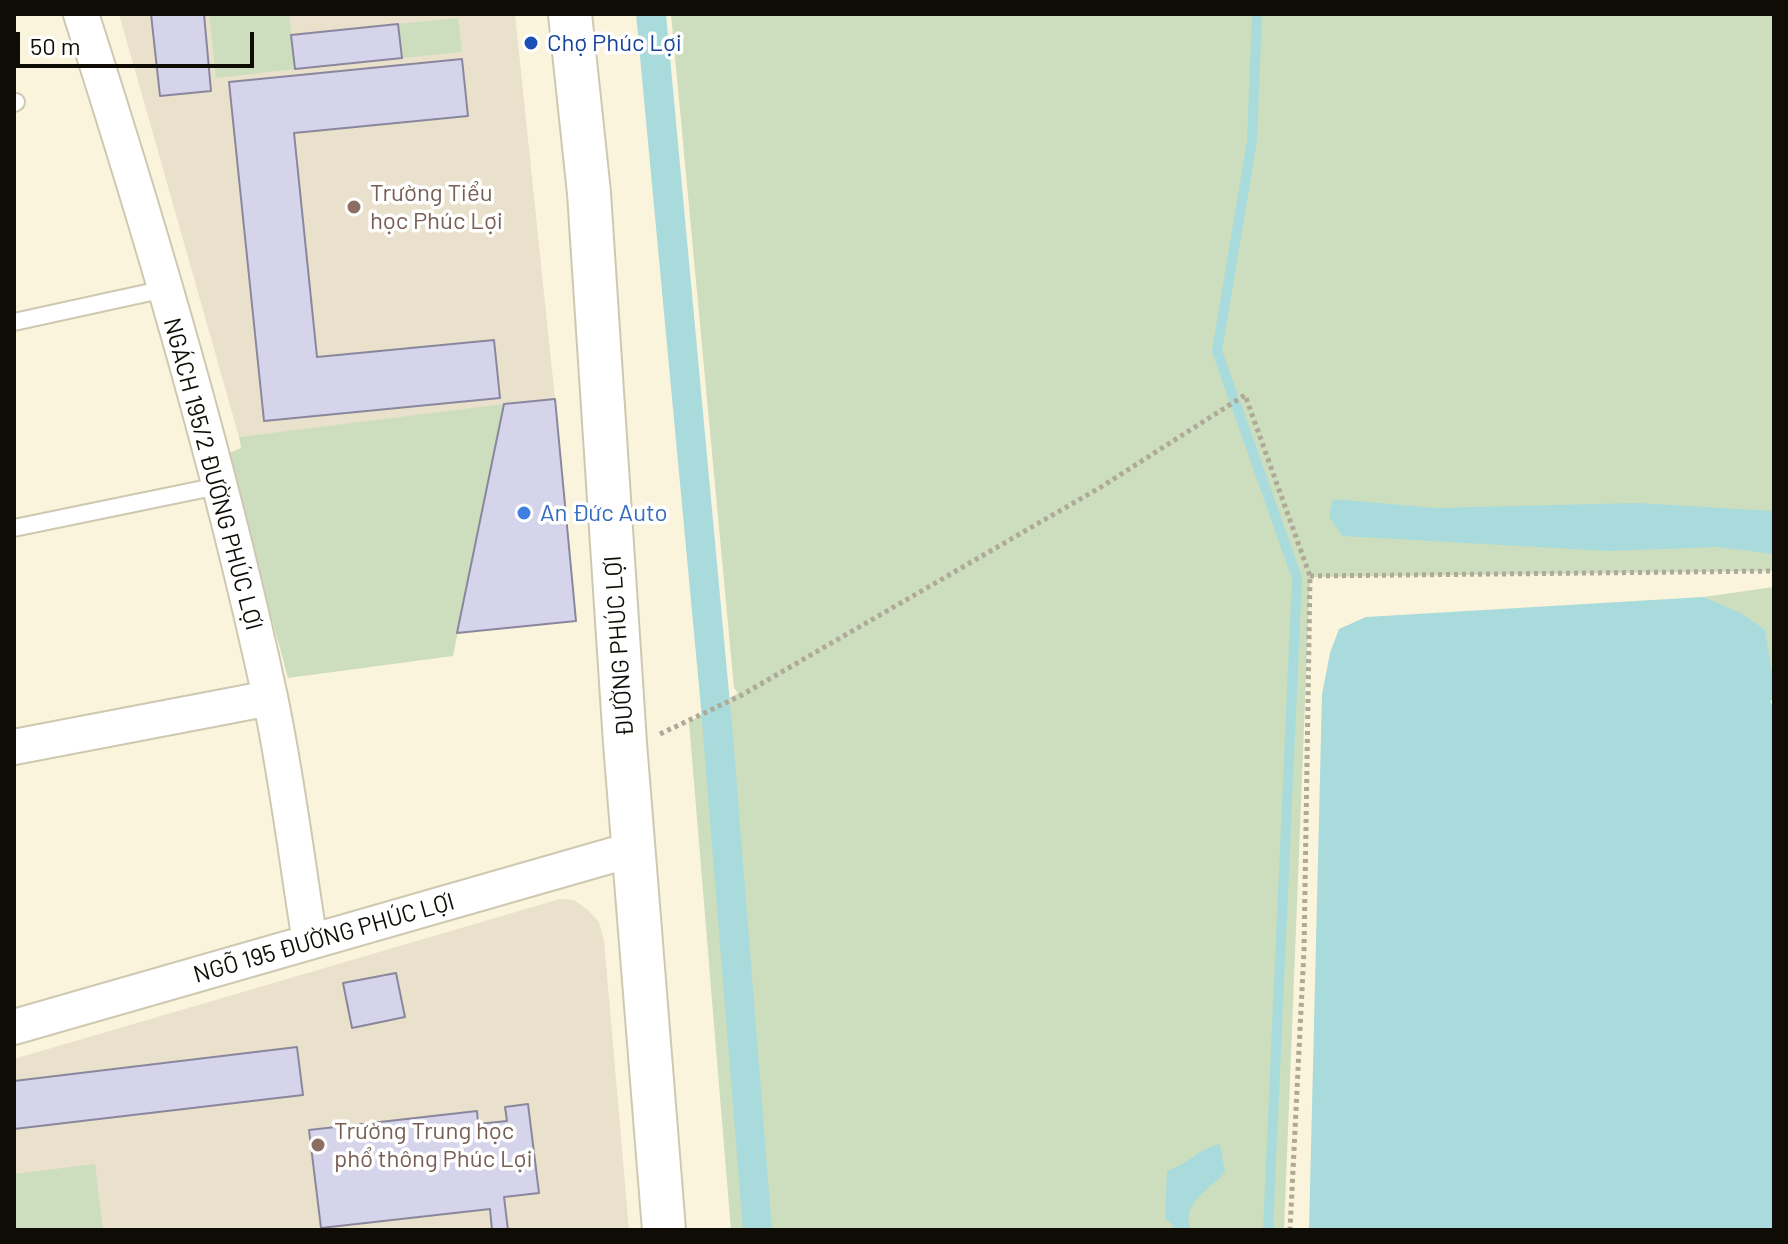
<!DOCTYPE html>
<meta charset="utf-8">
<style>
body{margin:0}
#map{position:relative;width:1788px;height:1244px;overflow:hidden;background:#fbf4dd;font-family:Barlow,sans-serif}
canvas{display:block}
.frame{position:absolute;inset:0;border:16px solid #0f0c05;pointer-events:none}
.scale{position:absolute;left:16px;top:32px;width:238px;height:36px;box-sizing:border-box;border:4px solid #0f0c05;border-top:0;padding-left:10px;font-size:24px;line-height:28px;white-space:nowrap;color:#0f0c05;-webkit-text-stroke:6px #fff;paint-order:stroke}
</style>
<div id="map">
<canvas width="1788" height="1244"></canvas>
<div class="frame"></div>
<div class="scale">50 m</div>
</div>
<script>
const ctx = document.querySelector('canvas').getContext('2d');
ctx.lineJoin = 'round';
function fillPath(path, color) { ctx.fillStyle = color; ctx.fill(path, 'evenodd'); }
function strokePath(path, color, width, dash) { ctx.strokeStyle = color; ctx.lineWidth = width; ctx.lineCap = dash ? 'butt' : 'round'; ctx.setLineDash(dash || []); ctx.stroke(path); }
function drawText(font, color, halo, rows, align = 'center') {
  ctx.font = font + ' Barlow,sans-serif'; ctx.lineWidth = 7; ctx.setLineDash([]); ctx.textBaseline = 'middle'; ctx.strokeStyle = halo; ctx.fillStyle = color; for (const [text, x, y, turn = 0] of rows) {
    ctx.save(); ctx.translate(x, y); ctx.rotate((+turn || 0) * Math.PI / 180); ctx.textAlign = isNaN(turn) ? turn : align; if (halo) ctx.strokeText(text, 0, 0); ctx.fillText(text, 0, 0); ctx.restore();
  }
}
fillPath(new Path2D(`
 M 119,14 L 515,14 L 555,399 L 239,437 Z
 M 560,899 L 574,900 L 588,910 L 599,922 L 604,940 L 629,1230 L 14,1230 L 14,1059 Z`), '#e9e1cc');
fillPath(new Path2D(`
 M 209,14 L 289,14 L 295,69 L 216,78 Z
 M 671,14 L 1774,14 L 1774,571 L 1310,577 L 1284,1230 L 731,1230 L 689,722 L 738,693 L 734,688 Z
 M 458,18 L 462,52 L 402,58 L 398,24 Z
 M 504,404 L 453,656 L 288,678 L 227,454 L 241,448 L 239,437 Z
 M 1774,587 L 1774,670 L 1771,670 L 1703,597 Z
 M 95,1164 L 103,1230 L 14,1230 L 14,1174 Z`), '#cddebe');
fillPath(new Path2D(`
 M 636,14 L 666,14 L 733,736 L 772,1230 L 743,1230 L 700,697 Z
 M 1333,499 L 1436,508 L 1636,503 L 1774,511 L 1774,554 L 1717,547 L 1608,551 L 1342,536 L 1329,516 Z
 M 1703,597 L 1741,613 L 1765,630 L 1771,669 L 1774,670 L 1774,699 L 1770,701 L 1774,708 L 1774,1230 L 1309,1230 L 1322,694 L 1330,653 L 1339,629 L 1366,617 Z
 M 1220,1144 L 1225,1172 C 1211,1189 1179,1204 1191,1230 L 1177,1230 L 1165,1218 L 1167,1171 C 1191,1163 1195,1150 1220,1144 Z`), '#a9dbdc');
strokePath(new Path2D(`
 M 1257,14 L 1252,141 L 1217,351 L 1297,578 L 1268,1230`), '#a9dbdc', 10);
const building = new Path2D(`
 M 151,14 L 204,14 L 211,91 L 160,96 Z
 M 398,24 L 402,58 L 295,69 L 291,35 Z
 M 462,59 L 468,116 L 294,133 L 317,357 L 494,340 L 500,398 L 264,421 L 229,82 Z
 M 555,399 L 576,621 L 457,633 L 504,404 Z
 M 396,973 L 405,1017 L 352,1028 L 343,983 Z
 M 297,1047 L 303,1095 L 14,1129 L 14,1081 Z
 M 528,1104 L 539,1193 L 504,1197 L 508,1230 L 492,1230 L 490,1209 L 321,1228 L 309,1130 L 477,1111 L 478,1124 L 507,1121 L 505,1107 Z`);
fillPath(building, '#d6d4eb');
strokePath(building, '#8a879d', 2);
const service = new Path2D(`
 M 14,103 L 16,102
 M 14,322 L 165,289
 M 14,528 L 218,486`);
const minor = new Path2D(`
 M 81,14 C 153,238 220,466 270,697 C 287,778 297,861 310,942
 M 14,747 L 270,698
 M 14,1027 L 634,849`);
const tertiary = new Path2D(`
 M 570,14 L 589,193 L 625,743 L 664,1230`);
strokePath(service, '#cfc8b1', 20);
strokePath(minor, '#cfc8b1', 38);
strokePath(tertiary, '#cfc8b1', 46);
strokePath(new Path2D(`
 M 1310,576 L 1774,571
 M 660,734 L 740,696 L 1101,487 L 1245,395 L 1310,576 L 1304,950 L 1290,1230`), '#afa998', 5, [4, 4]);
strokePath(service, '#fff', 16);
strokePath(minor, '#fff', 34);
strokePath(tertiary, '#fff', 42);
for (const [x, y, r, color] of [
 [531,43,8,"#1a4fb4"],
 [354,207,8,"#8d6e63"],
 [524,513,8,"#3f7fe0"],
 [318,1145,8,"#8d6e63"]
]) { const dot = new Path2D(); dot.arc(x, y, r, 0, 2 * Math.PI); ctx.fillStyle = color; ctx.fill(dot); strokePath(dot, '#fff', 3); }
drawText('24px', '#164399', '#fff', [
 ["Chợ Phúc Lợi",547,43]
], 'left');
drawText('24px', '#785e54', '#fff', [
 ["Trường Tiểu",370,193],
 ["học Phúc Lợi",370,221],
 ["Trường Trung học",334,1131],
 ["phổ thông Phúc Lợi",334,1159]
], 'left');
drawText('24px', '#0f0c05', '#fff', [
 ["NGÁCH 195/2 ĐƯỜNG PHÚC LỢI",213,474,75],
 ["ĐƯỜNG PHÚC LỢI",619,646,-94],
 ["NGÕ 195 ĐƯỜNG PHÚC LỢI",324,938,-16]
]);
drawText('24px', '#366cbe', '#fff', [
 ["An Đức Auto",540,513]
], 'left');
</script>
